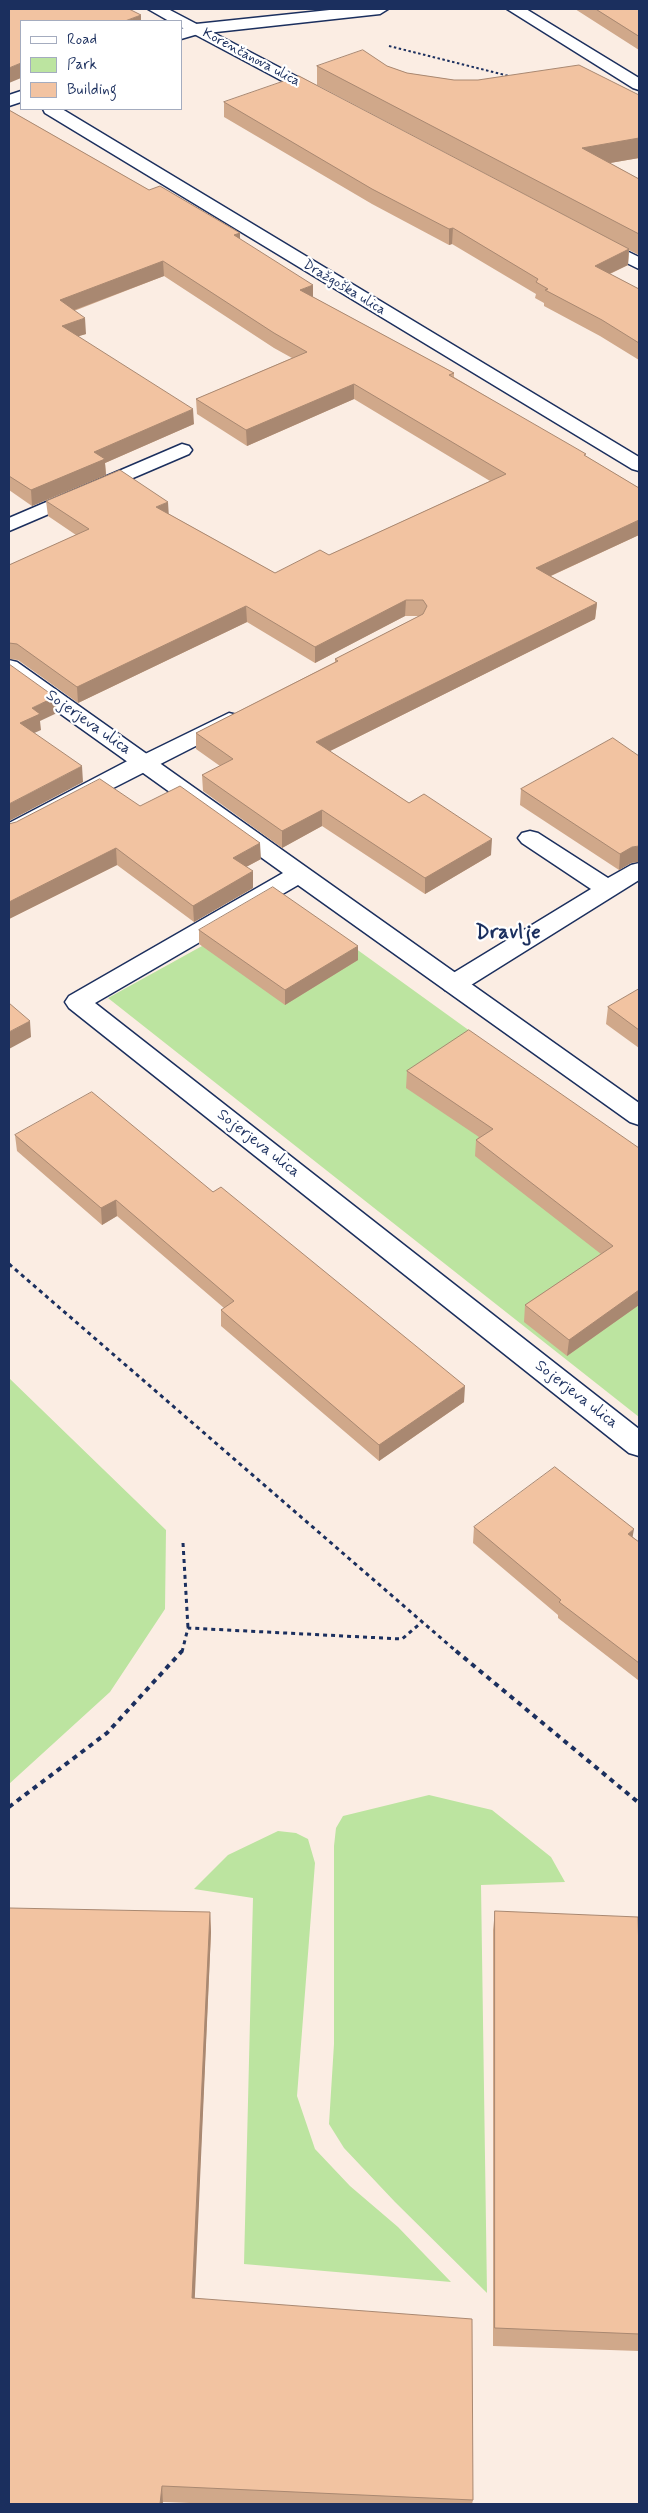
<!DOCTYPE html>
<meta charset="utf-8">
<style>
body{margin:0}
#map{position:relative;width:648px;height:2513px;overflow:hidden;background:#fbede3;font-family:Mynerve,sans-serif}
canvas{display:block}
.frame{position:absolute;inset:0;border:10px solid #1b2f5e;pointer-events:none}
.legend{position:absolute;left:20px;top:20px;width:162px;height:90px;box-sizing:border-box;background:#fff;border:1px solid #a4acbf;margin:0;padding:6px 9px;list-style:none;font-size:15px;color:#1b2f5e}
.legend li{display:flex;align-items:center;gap:10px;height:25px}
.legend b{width:25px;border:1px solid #a4acbf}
</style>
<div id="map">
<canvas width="648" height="2513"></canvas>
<div class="frame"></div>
<ul class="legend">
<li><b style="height:6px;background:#fff"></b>Road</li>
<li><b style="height:14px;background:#bce4a0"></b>Park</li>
<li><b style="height:14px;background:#f2c3a1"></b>Building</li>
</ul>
</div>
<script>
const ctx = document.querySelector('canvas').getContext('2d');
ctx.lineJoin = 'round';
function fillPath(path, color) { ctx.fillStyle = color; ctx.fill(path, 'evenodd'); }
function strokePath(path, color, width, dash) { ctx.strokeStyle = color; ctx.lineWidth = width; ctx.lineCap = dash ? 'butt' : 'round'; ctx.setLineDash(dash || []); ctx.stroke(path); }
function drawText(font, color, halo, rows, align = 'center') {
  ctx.font = font + ' Mynerve,sans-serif'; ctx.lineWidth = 4.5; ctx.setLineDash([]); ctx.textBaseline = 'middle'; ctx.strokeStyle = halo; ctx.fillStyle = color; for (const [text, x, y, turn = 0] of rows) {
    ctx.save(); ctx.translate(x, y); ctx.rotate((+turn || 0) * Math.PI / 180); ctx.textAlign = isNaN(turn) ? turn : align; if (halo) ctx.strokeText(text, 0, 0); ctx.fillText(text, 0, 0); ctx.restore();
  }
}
fillPath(new Path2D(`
 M 287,899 L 639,1153 L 639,1417 L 108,998 Z
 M 9,1378 L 166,1530 L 165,1609 L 110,1692 L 9,1784 Z
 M 429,1795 L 492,1810 L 551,1857 L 565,1882 L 481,1885 L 487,2293 L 395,2202 L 344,2148 L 329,2124 L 334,2044 L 334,1846 L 336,1828 L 343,1816 Z
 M 278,1831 L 296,1833 L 308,1839 L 315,1863 L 297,2096 L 315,2149 L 350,2186 L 398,2227 L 451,2282 L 244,2264 L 253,1898 L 194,1889 L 228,1855 Z`), '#bce4a0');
const lane = new Path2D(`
 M 507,9 L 526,9 L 639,78 L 639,90 L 633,88 Z
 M 182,444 L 189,446 L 192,450 L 189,454 L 9,531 L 9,518 Z
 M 229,713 L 237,715 L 240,720 L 237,725 L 17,837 L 9,839 L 9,823 L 135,757 L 143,755 Z
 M 530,831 L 538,833 L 608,878 L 631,865 L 639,863 L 639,880 L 463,990 L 454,992 L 445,990 L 442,984 L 445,978 L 591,889 L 522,843 L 518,838 L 522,833 Z`);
const street = new Path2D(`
 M 339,9 L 388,9 L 380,14 L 198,34 L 181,39 L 181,29 L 196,24 Z
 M 21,91 L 21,102 L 9,106 L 9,95 Z
 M 43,109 L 62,109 L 639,457 L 639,471 L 632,469 L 45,113 Z
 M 9,660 L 17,662 L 639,1103 L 639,1125 L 630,1122 L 298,885 L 95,1003 L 639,1429 L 639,1456 L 629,1453 L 69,1008 L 65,1002 L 69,996 L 283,873 L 9,677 Z`);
const secondary = new Path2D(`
 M 148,9 L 168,9 L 330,94 L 332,97 L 330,100 L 318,100 L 181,27 L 181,21 L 169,21 Z
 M 596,236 L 639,257 L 639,269 L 590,245 L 587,241 L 590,237 Z`);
strokePath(lane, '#1b2f5e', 3);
strokePath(street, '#1b2f5e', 3);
strokePath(secondary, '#1b2f5e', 3);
strokePath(new Path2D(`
 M 389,46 L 509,76`), '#1b2f5e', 2, [2.5, 2.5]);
strokePath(new Path2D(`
 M 9,1264 L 457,1652
 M 183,1543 L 188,1628
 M 182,1652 L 188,1628 L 402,1639 L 422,1622`), '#1b2f5e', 3, [4, 4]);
strokePath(new Path2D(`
 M 456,1651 L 639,1803
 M 9,1807 L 107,1733 L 182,1651`), '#1b2f5e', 4, [5, 5]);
fillPath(lane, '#fff');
fillPath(street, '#fff');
fillPath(secondary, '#fff');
fillPath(new Path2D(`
 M 575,9 L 639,9 L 639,50 Z
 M 317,66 L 387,66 L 407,73 L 454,80 L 639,95 L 639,158 L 610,163 L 639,179 L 639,255 L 629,250 L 628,265 L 610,274 L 639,289 L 639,360 L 600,336 L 544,306 L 544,303 L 535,298 L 536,294 L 452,244 L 449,245 L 372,204 L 224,117 L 224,102 L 600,234 L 317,85 Z
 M 9,110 L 149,190 L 240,233 L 240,239 L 313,297 L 454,373 L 454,377 L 639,488 L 639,535 L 551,576 L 597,603 L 595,619 L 330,751 L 409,803 L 491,855 L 425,894 L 322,826 L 282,848 L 203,791 L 202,775 L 220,766 L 196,749 L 196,733 L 335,662 L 335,659 L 419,616 L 405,616 L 315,663 L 247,622 L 78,703 L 18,660 L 9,659 L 9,565 L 76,535 L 48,516 L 46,501 L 169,514 L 275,573 L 329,555 L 490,481 L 354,399 L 247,446 L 197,414 L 196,399 L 292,358 L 274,348 L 164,276 L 74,311 L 86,334 L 78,336 L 194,424 L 105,463 L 106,475 L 32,506 L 9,490 Z
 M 613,738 L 631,863 L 619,870 L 520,805 L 521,789 Z
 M 140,806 L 261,859 L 246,867 L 253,888 L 194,922 L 117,865 L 9,919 L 9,824 Z
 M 639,871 L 639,884 L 638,883 Z
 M 199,930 L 358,960 L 285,1005 L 199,944 Z
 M 639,989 L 639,1048 L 606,1024 L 608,1007 Z
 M 407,1071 L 631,1142 L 639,1305 L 567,1356 L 524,1322 L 525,1305 L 601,1254 L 475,1156 L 476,1140 L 479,1137 L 406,1088 Z
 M 15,1135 L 464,1402 L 379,1461 L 221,1326 L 221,1310 L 224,1308 L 117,1216 L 102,1225 L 17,1151 Z
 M 474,1527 L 633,1537 L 639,1542 L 639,1679 L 638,1680 L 558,1618 L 558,1615 L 473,1543 Z
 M 495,1911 L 639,1954 L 639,2351 L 493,2346 L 493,1930 Z
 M 210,1912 L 211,1932 L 194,2299 L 473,2500 L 472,2504 L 215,2504 L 164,2502 L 9,2504 Z`), '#d0a88a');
fillPath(new Path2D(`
 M 141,15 L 141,21 L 125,21 Z
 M 21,63 L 21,78 L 9,83 L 9,68 Z
 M 639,138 L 639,158 L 581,168 L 582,148 Z
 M 453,228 L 452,244 L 449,245 L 449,229 Z
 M 240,233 L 240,248 L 234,235 Z
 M 629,249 L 628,265 L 594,281 L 595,266 Z
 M 163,261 L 164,276 L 61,315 L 60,300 Z
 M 313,285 L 313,300 L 300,290 Z
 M 85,318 L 86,334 L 63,341 L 62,326 Z
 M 354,384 L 354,399 L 247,446 L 246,430 Z
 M 193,409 L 194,424 L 105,463 L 106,475 L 32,506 L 31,490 L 94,452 Z
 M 168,502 L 169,518 L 156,507 Z
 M 639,520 L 639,535 L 535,583 L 536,568 Z
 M 406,600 L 405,616 L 315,663 L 315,647 Z
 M 597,603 L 595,619 L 316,758 L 316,742 Z
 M 246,606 L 247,622 L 78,703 L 77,687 Z
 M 55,697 L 57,713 L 40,721 L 41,730 L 21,739 L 20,723 L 32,708 Z
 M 82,766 L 83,782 L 9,821 L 9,804 Z
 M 322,810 L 322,826 L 282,848 L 282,831 Z
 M 492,839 L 491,855 L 425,894 L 425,878 Z
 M 260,843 L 261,859 L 233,874 L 233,858 Z
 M 639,846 L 639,862 L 631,863 L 619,870 L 620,854 L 632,847 Z
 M 116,848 L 117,865 L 9,919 L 9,902 Z
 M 253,871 L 253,888 L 194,922 L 193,906 Z
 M 358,946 L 358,960 L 285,1005 L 285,990 Z
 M 30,1021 L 31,1037 L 9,1049 L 9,1032 Z
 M 116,1200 L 117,1216 L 102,1225 L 101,1208 Z
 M 639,1290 L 639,1305 L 567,1356 L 569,1340 Z
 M 465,1386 L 464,1402 L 379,1461 L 379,1445 Z
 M 634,1529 L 631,1546 L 628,1534 Z
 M 210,1912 L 211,1932 L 194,2316 L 192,2298 Z
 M 162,2486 L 163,2504 L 160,2504 Z`), '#a98871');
const building = new Path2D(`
 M 9,9 L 129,9 L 141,15 L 125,21 L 21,21 L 21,63 L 9,68 Z
 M 596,9 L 639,9 L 639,36 Z
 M 363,50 L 387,66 L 407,73 L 454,80 L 478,80 L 579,65 L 639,95 L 639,138 L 582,148 L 639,179 L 639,234 L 317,66 Z
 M 299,76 L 629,249 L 595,266 L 639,289 L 639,343 L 602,320 L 545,290 L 548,289 L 536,282 L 538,279 L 453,228 L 449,229 L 372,189 L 224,102 Z
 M 9,110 L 149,190 L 160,186 L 240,233 L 234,235 L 313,285 L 300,290 L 454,373 L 449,375 L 586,454 L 584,455 L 639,488 L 639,520 L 536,568 L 597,603 L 316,742 L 409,803 L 424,794 L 492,839 L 425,878 L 322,810 L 282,831 L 202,775 L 233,759 L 196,733 L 338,661 L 335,659 L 423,614 L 427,606 L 423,600 L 406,600 L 315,647 L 246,606 L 77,687 L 17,644 L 9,643 L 9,565 L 89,529 L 46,501 L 120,470 L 168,502 L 156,507 L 275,573 L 320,550 L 329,555 L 506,474 L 354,384 L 246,430 L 196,399 L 307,352 L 274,333 L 163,261 L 60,300 L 85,318 L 62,326 L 193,409 L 94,452 L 105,459 L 31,490 L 9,476 Z
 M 9,664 L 55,697 L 32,708 L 40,714 L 20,723 L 82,766 L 9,804 Z
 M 613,738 L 639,756 L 639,846 L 632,847 L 620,854 L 521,789 Z
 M 100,779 L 140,806 L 180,786 L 260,843 L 233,858 L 253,871 L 193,906 L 116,848 L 9,902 L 9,824 L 16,822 Z
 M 273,887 L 358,946 L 285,990 L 199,930 Z
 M 639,989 L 639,1030 L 608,1007 Z
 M 9,1003 L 30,1021 L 9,1032 Z
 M 469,1030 L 639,1148 L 639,1290 L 569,1340 L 525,1305 L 613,1246 L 476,1140 L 493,1129 L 407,1071 Z
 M 92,1092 L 213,1192 L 221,1187 L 465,1386 L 379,1445 L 221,1310 L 234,1301 L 116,1200 L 101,1208 L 15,1135 Z
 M 555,1467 L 634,1529 L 628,1534 L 639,1542 L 639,1663 L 559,1602 L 561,1600 L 474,1527 Z
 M 9,1908 L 210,1912 L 192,2298 L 472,2319 L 473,2500 L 162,2486 L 160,2504 L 9,2504 Z
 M 495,1911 L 638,1917 L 639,1954 L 639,2334 L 495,2328 Z`);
fillPath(building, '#f2c3a1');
strokePath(building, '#a98871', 1);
drawText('14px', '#1b2f5e', '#fff', [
 ["Korenčanova ulica",251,58,28],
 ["Dražgoška ulica",344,288,31]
]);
drawText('16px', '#1b2f5e', '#fff', [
 ["Sojerjeva ulica",88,723,35],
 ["Sojerjeva ulica",258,1144,38],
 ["Sojerjeva ulica",576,1395,38]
]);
drawText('bold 21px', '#1b2f5e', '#fff', [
 ["Dravlje",508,934]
]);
</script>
